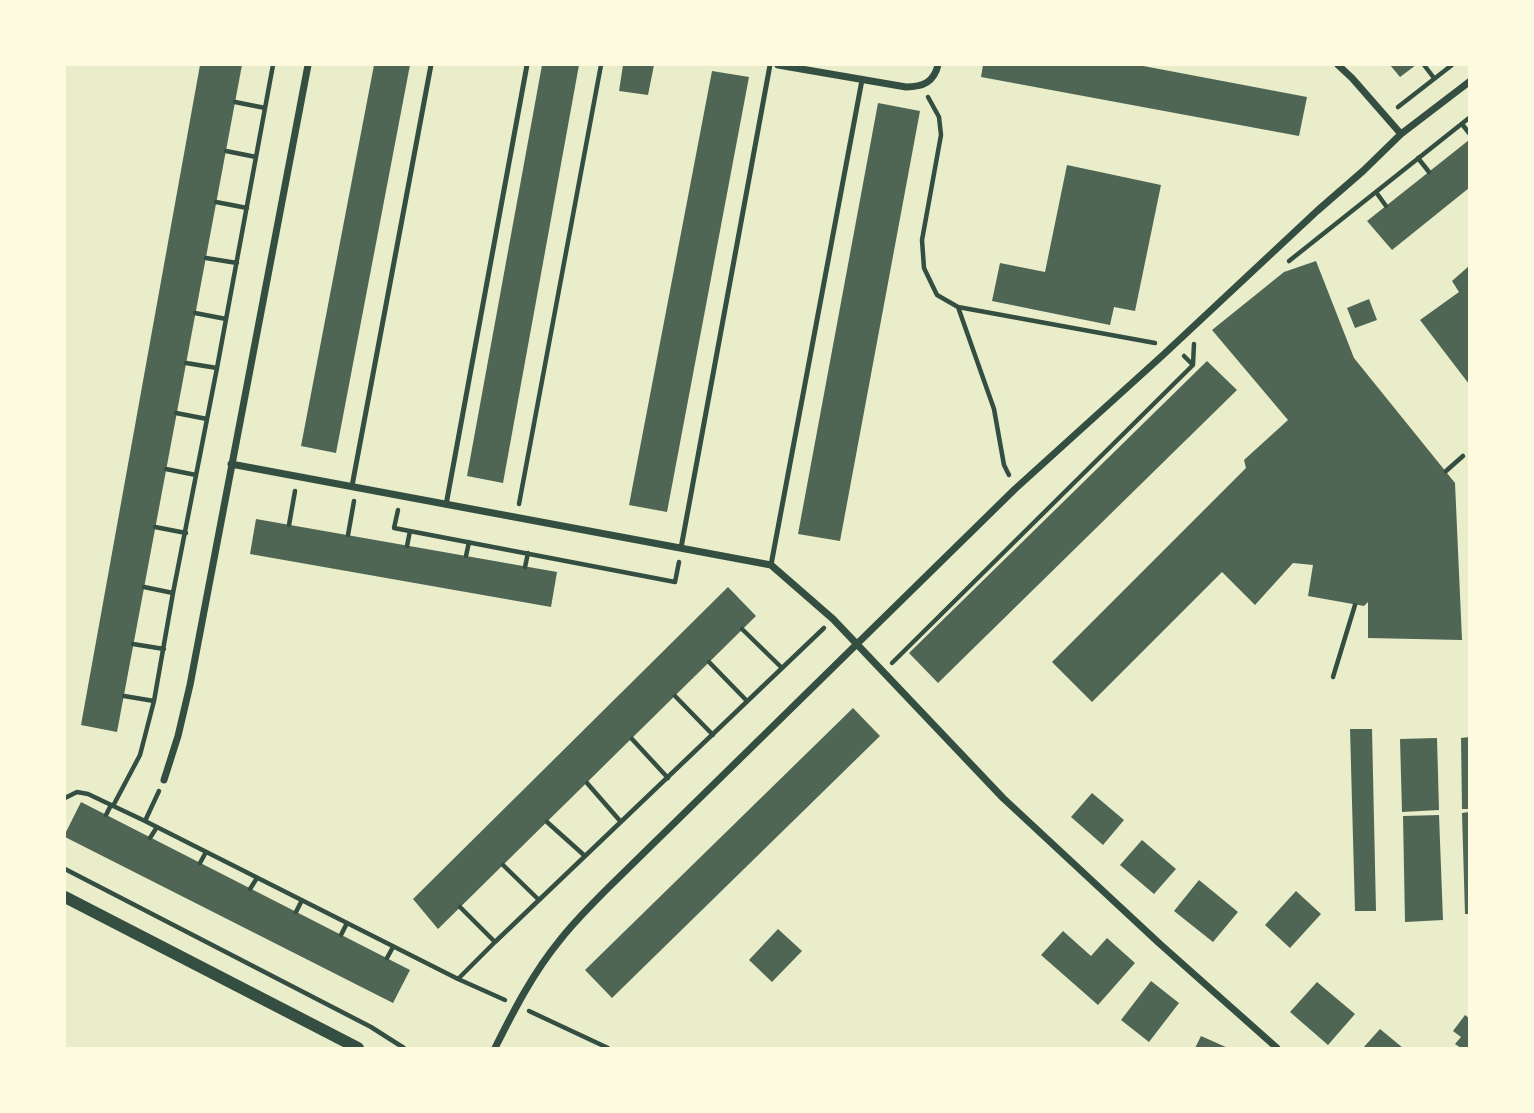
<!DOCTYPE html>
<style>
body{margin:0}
#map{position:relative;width:1534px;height:1113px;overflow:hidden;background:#e9edc9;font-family:Montserrat,sans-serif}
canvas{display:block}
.frame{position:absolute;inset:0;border:66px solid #fefae0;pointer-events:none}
</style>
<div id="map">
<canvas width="1534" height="1113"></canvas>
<div class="frame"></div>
</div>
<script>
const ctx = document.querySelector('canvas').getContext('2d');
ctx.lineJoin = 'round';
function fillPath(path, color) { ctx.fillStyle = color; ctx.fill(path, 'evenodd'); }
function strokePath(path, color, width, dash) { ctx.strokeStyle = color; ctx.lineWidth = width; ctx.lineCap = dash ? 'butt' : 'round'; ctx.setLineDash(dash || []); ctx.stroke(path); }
fillPath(new Path2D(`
 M 200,65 L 242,65 L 117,732 L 81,725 Z
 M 374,65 L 410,65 L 336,453 L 301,446 Z
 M 542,65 L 579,65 L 503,483 L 467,476 Z
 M 623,65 L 654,65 L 648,95 L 619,91 Z
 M 983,65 L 1138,65 L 1307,97 L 1299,136 L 981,77 Z
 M 1390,65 L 1416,65 L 1400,77 Z
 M 712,71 L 749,77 L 667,512 L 629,505 Z
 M 878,103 L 920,111 L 840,541 L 798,534 Z
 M 1469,140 L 1469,188 L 1392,250 L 1367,221 Z
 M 1067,165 L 1161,185 L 1135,311 L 1114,307 L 1110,325 L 992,301 L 1000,263 L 1045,272 Z
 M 1316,261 L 1354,358 L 1455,483 L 1462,640 L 1368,638 L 1368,602 L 1364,606 L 1308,596 L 1313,565 L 1293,563 L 1255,605 L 1222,572 L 1092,702 L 1052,662 L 1246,468 L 1244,460 L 1288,420 L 1212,330 L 1284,272 Z
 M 1469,266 L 1469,384 L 1420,320 L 1459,292 L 1452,281 Z
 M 1369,299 L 1377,320 L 1355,328 L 1347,308 Z
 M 1207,361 L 1237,390 L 938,683 L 909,653 Z
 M 256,519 L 557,572 L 551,607 L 250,554 Z
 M 728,587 L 756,616 L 438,929 L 413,899 Z
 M 853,708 L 880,736 L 612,998 L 585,970 Z
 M 1350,729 L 1372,729 L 1376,911 L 1355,911 Z
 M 1469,737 L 1469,809 L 1462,809 L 1461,738 Z
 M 1437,738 L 1439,810 L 1402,812 L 1400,739 Z
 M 1092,793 L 1124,820 L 1103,845 L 1071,817 Z
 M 81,802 L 410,970 L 393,1003 L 65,837 L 65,834 Z
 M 1469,812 L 1469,914 L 1465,914 L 1462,813 Z
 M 1439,815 L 1443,920 L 1405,922 L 1403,816 Z
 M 1142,840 L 1176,869 L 1154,894 L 1120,865 Z
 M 1199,880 L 1238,912 L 1213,942 L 1174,911 Z
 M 1296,891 L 1321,914 L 1290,948 L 1265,925 Z
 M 778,929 L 802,951 L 772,982 L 749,960 Z
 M 1063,931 L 1091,956 L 1107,938 L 1135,963 L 1098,1005 L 1041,955 Z
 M 1151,981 L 1179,1003 L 1149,1042 L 1121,1020 Z
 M 1317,982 L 1355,1014 L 1328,1045 L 1290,1012 Z
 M 1465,1015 L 1469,1018 L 1469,1048 L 1461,1048 L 1455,1044 L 1461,1037 L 1453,1031 Z
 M 1380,1029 L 1403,1048 L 1363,1048 Z
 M 1201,1036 L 1228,1048 L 1195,1048 Z`), '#4f6655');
strokePath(new Path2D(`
 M 1424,65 L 1434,78
 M 928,97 L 939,117 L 941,135 L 922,240 L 924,268 L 937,295 L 958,307
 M 235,102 L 265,108
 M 1398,107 L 1452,65
 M 1462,124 L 1469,133
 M 226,151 L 256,157
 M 1418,158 L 1429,172
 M 1376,192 L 1386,206
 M 216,202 L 247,208
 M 206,258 L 237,263
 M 1289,261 L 1469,118
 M 195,313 L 226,319
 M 186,363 L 217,368
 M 1193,364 L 1194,344
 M 176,413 L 207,419
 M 166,469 L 196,475
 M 1446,471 L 1463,456
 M 1009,475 L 1004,465 L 994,409 L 958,307 L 1155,343
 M 519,504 L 601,65
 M 398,510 L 394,528 L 675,582 L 679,562
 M 289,525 L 295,491
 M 155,527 L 186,533
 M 348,535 L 354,501
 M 407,546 L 410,531
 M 466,556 L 469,542
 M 525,567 L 528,553
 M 144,587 L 173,593
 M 742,629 L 782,668
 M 133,644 L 164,649
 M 709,662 L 747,701
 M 892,663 L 1193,365 L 1184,356
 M 1333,677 L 1355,605
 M 124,696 L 154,701
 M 675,696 L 713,735
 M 632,739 L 668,778
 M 587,783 L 621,822
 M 65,798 L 77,792 L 88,794 L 145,821 L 159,791
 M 113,806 L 140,755 L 154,701 L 173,593 L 217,368 L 273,65
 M 106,815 L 111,805
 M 145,821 L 458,979 L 505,1000
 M 547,822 L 585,856
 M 150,838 L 157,827
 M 200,863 L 206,852
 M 503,865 L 539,900
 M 65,869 L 371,1027 L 404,1048
 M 250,889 L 257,878
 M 460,907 L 495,942
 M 296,912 L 302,900
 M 341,935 L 347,923
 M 387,958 L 393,947
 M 458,979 L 495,942 L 824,628
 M 529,1011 L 608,1048`), '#344e41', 4.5);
strokePath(new Path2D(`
 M 352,486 L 431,65
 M 446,505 L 527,65
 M 681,548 L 770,65
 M 771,565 L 862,80`), '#344e41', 5);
strokePath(new Path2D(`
 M 778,65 L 906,87 C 923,87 934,82 938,65
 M 1338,65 L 1352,78 L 1401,134
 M 231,464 L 771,565 L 833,619 L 1003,798 L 1160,944 L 1277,1048
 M 164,780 L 178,736 L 190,685 L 308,65
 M 495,1048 C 514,1010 533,973 560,940 C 574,922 591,905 608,888 L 1015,489 L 1163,355 L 1317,211 L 1363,171 L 1401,134 L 1469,82`), '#344e41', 7);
strokePath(new Path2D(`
 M 65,897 L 358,1048`), '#344e41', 12);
</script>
